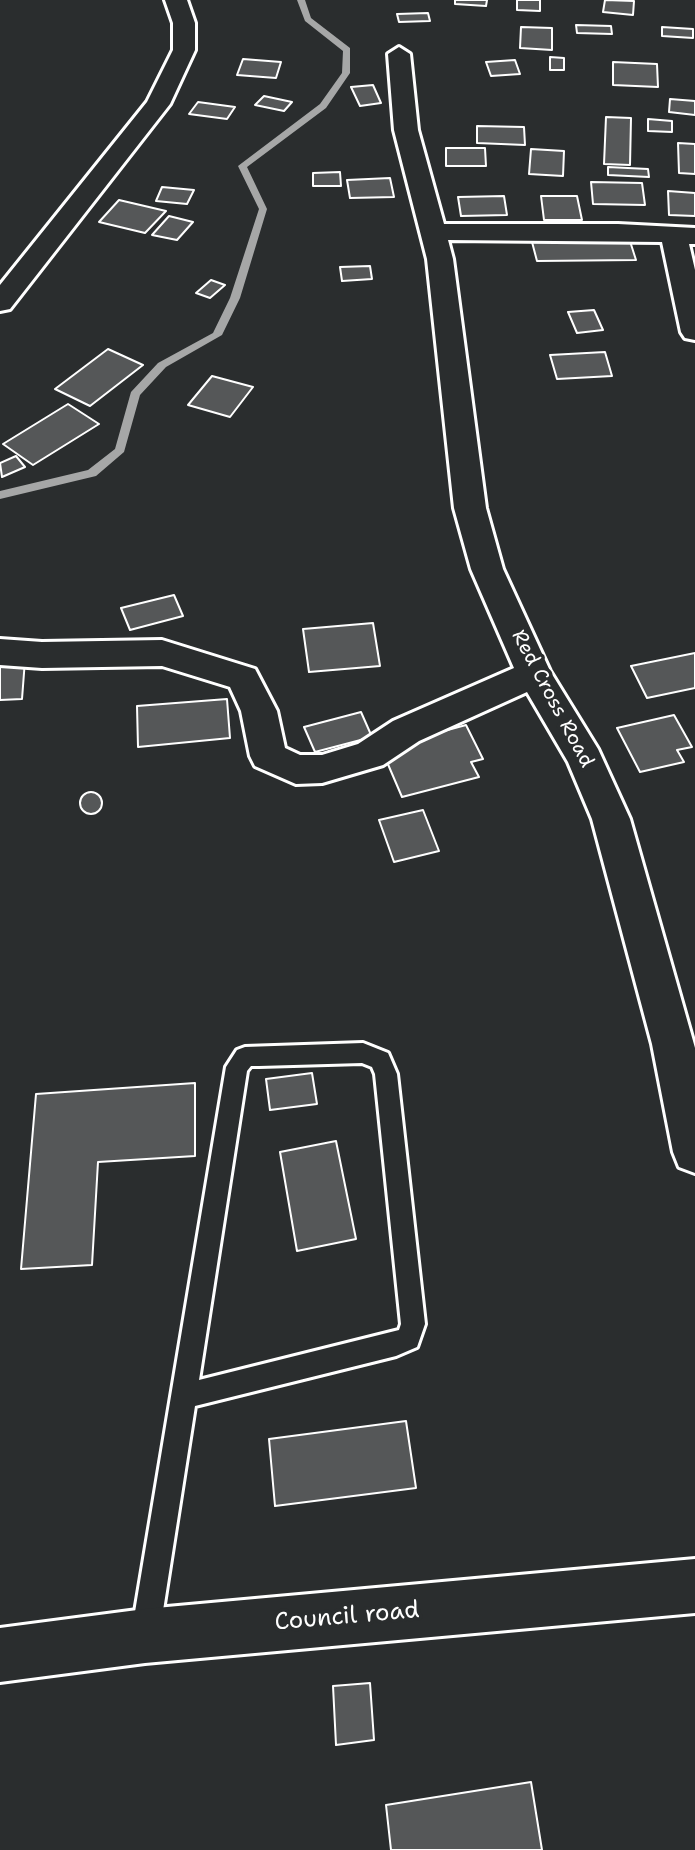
<!DOCTYPE html>
<style>
body{margin:0}
canvas{display:block;background:#2a2d2e}
</style>
<canvas width="695" height="1850"></canvas>
<script>
const ctx = document.querySelector('canvas').getContext('2d');
ctx.lineJoin = 'round';
function fillPath(path, color) { ctx.fillStyle = color; ctx.fill(path, 'evenodd'); }
function strokePath(path, color, width, dash) { ctx.strokeStyle = color; ctx.lineWidth = width; ctx.lineCap = dash ? 'butt' : 'round'; ctx.setLineDash(dash || []); ctx.stroke(path); }
function drawText(font, color, halo, rows, align = 'center') {
  ctx.font = font + ' "Shantell Sans",sans-serif'; ctx.lineWidth = 7; ctx.setLineDash([]); ctx.textBaseline = 'middle'; ctx.strokeStyle = halo; ctx.fillStyle = color; for (const [text, x, y, turn = 0] of rows) {
    ctx.save(); ctx.translate(x, y); ctx.rotate((+turn || 0) * Math.PI / 180); ctx.textAlign = isNaN(turn) ? turn : align; if (halo) ctx.strokeText(text, 0, 0); ctx.fillText(text, 0, 0); ctx.restore();
  }
}
fillPath(new Path2D(`
 M 297,0 L 305,0 L 311,18 L 350,48 L 350,73 L 326,108 L 247,167 L 267,209 L 240,298 L 222,335 L 166,367 L 140,395 L 124,452 L 96,476 L 0,499 L 0,491 L 88,470 L 115,449 L 131,392 L 158,363 L 213,333 L 230,298 L 259,209 L 238,166 L 320,104 L 342,73 L 343,51 L 305,21 Z`), '#a6a7a7');
const building = new Path2D(`
 M 455,0 L 487,0 L 486,6 L 455,4 Z
 M 517,0 L 540,0 L 540,11 L 517,10 Z
 M 605,0 L 634,1 L 633,15 L 603,12 Z
 M 428,13 L 430,21 L 399,22 L 397,14 Z
 M 576,25 L 611,26 L 612,34 L 577,33 Z
 M 521,27 L 552,28 L 552,50 L 520,48 Z
 M 662,27 L 693,29 L 693,38 L 662,36 Z
 M 550,57 L 564,58 L 564,70 L 550,70 Z
 M 243,59 L 281,62 L 276,78 L 237,75 Z
 M 515,60 L 520,74 L 491,76 L 486,62 Z
 M 613,62 L 657,64 L 658,87 L 613,85 Z
 M 373,85 L 381,103 L 360,106 L 351,87 Z
 M 264,96 L 292,102 L 284,111 L 255,105 Z
 M 670,99 L 695,101 L 695,115 L 669,112 Z
 M 198,102 L 235,107 L 227,119 L 189,114 Z
 M 606,117 L 631,118 L 630,165 L 604,164 Z
 M 648,119 L 672,121 L 672,132 L 648,131 Z
 M 477,126 L 524,127 L 525,145 L 477,143 Z
 M 678,143 L 695,144 L 695,174 L 679,173 Z
 M 446,148 L 485,148 L 486,166 L 446,166 Z
 M 531,149 L 564,151 L 563,176 L 529,174 Z
 M 608,167 L 648,169 L 649,177 L 608,175 Z
 M 340,172 L 341,186 L 313,186 L 313,173 Z
 M 390,178 L 394,197 L 350,198 L 347,180 Z
 M 591,182 L 642,183 L 645,205 L 593,204 Z
 M 162,187 L 194,190 L 187,204 L 156,201 Z
 M 668,191 L 695,193 L 695,216 L 669,215 Z
 M 504,196 L 507,215 L 461,216 L 458,197 Z
 M 541,196 L 577,196 L 582,220 L 544,220 Z
 M 119,200 L 166,211 L 145,233 L 99,222 Z
 M 169,216 L 193,222 L 177,240 L 152,235 Z
 M 629,238 L 636,260 L 537,261 L 532,242 Z
 M 370,266 L 372,279 L 342,281 L 340,267 Z
 M 211,280 L 225,285 L 210,298 L 196,293 Z
 M 594,310 L 603,330 L 577,333 L 568,312 Z
 M 108,349 L 143,365 L 90,406 L 55,389 Z
 M 605,352 L 612,376 L 557,379 L 550,355 Z
 M 212,376 L 253,387 L 230,417 L 188,405 Z
 M 68,404 L 99,424 L 33,465 L 3,444 Z
 M 16,456 L 25,467 L 2,477 L 0,463 Z
 M 174,595 L 183,616 L 130,630 L 121,608 Z
 M 373,623 L 380,666 L 309,672 L 303,629 Z
 M 695,653 L 695,688 L 647,698 L 631,666 Z
 M 25,660 L 22,699 L 0,700 L 0,662 Z
 M 227,699 L 230,738 L 138,747 L 137,706 Z
 M 361,712 L 372,737 L 315,752 L 304,727 Z
 M 674,715 L 692,747 L 677,750 L 684,762 L 640,772 L 617,728 Z
 M 466,725 L 483,759 L 471,762 L 479,777 L 402,797 L 381,748 Z
 M80 803a11 11 0 1 1 22 0a11 11 0 1 1-22 0Z
 M 423,810 L 439,851 L 394,862 L 379,820 Z
 M 312,1073 L 317,1104 L 270,1110 L 266,1079 Z
 M 195,1083 L 195,1156 L 98,1162 L 92,1265 L 21,1269 L 36,1094 Z
 M 336,1141 L 356,1239 L 297,1251 L 280,1152 Z
 M 406,1421 L 416,1488 L 275,1506 L 269,1439 Z
 M 370,1683 L 374,1740 L 336,1745 L 333,1686 Z
 M 531,1782 L 542,1850 L 391,1850 L 386,1805 Z`);
fillPath(building, '#555758');
strokePath(building, '#fff', 2);
const service = new Path2D(`
 M 363,1043 L 388,1053 L 397,1074 L 425,1324 L 417,1347 L 396,1356 L 195,1406 L 159,1636 L 155,1646 L 145,1650 L 135,1646 L 131,1636 L 226,1067 L 237,1050 L 245,1047 ZM 362,1063 L 372,1067 L 375,1074 L 401,1324 L 399,1330 L 199,1380 L 247,1071 L 251,1066 L 259,1066 Z`);
const minor = new Path2D(`
 M 165,0 L 187,0 L 195,23 L 195,50 L 170,104 L 10,309 L 0,311 L 0,285 L 147,102 L 173,50 L 173,23 Z
 M 399,47 L 410,54 L 418,130 L 444,224 L 618,224 L 695,228 L 695,244 L 689,244 L 695,270 L 695,340 L 685,338 L 681,332 L 662,242 L 448,240 L 453,259 L 486,508 L 503,569 L 550,671 L 598,749 L 630,819 L 695,1048 L 695,1173 L 679,1167 L 673,1152 L 652,1044 L 592,819 L 568,762 L 527,692 L 419,741 L 383,765 L 322,783 L 296,784 L 255,766 L 250,756 L 241,711 L 230,687 L 162,666 L 42,668 L 0,665 L 0,639 L 42,642 L 162,640 L 255,669 L 277,711 L 285,748 L 300,755 L 322,755 L 358,744 L 393,721 L 514,668 L 471,569 L 454,508 L 427,259 L 394,130 L 388,54 Z
 M 695,1559 L 695,1613 L 145,1663 L 0,1682 L 0,1628 L 145,1609 Z`);
strokePath(service, '#fff', 6);
strokePath(minor, '#fff', 6);
fillPath(service, '#2a2d2e');
fillPath(minor, '#2a2d2e');
drawText('20px', '#fff', '#2a2d2e', [
 ["Red Cross Road",552,699,62]
]);
drawText('24px', '#fff', '#2a2d2e', [
 ["Council road",347,1617,-5]
]);
</script>
